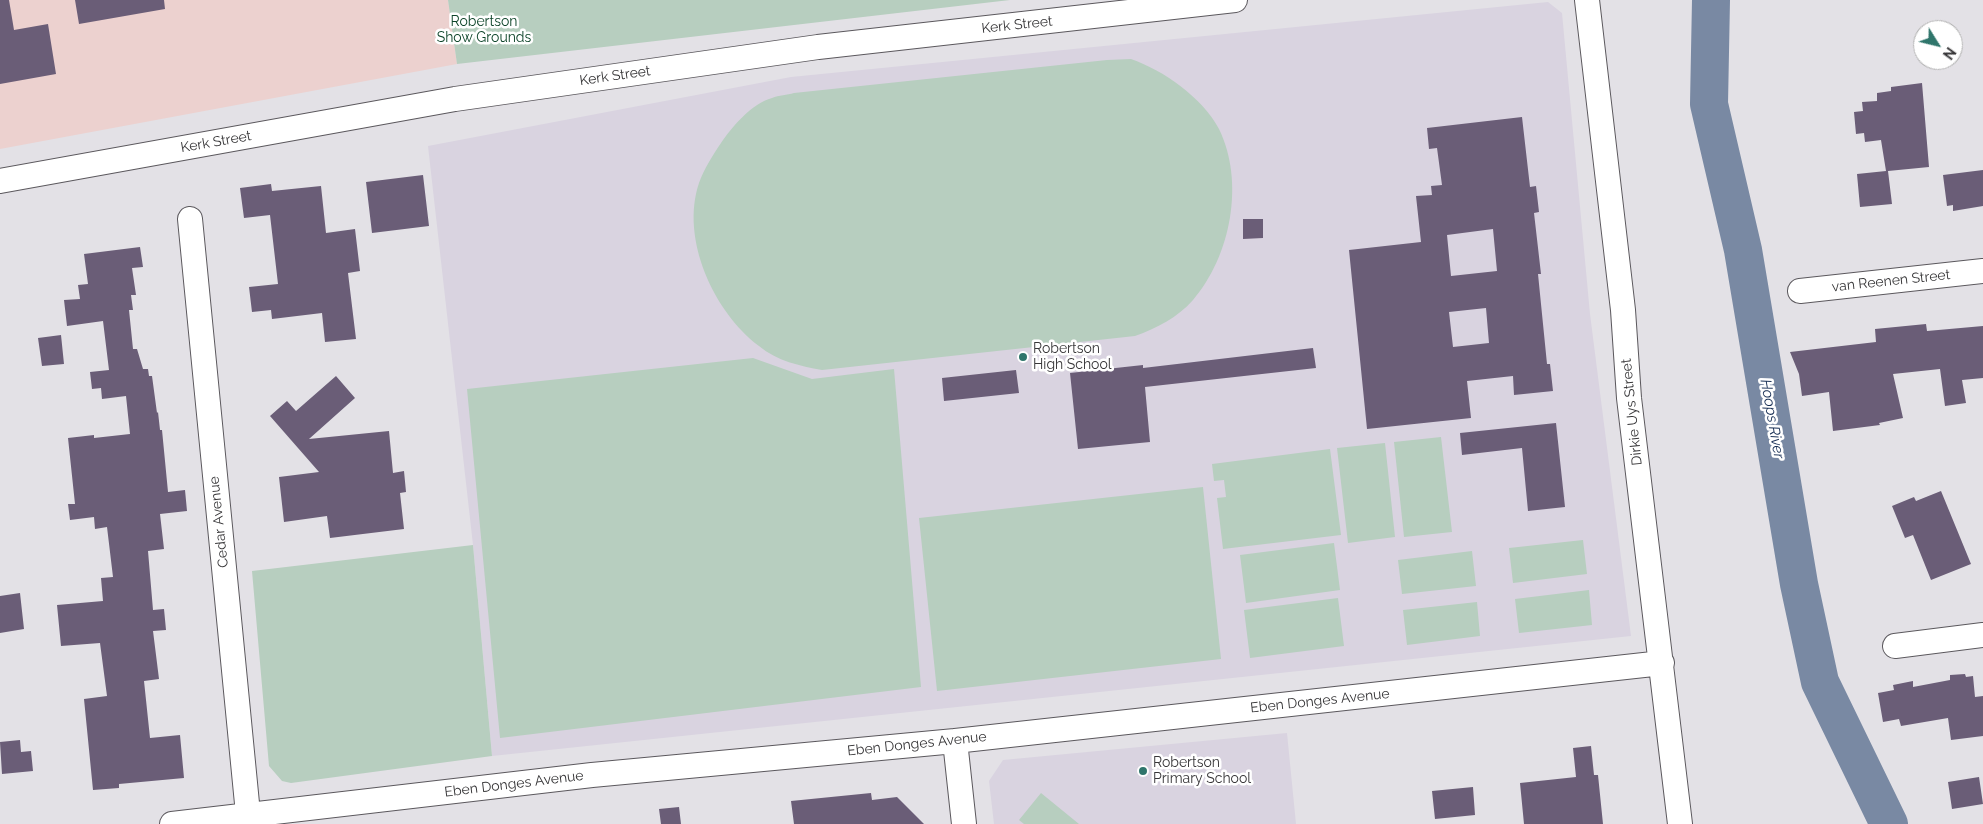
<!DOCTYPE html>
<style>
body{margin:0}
#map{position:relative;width:1983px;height:824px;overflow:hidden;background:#e3e1e6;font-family:Raleway,sans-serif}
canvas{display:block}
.north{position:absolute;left:1913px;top:20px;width:50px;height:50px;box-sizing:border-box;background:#fff;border:1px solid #afafaf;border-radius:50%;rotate:126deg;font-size:14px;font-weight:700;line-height:20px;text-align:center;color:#373638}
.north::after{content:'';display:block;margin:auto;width:18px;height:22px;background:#2f756b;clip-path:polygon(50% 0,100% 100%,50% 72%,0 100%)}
</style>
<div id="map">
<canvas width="1983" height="824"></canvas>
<div class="north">N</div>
</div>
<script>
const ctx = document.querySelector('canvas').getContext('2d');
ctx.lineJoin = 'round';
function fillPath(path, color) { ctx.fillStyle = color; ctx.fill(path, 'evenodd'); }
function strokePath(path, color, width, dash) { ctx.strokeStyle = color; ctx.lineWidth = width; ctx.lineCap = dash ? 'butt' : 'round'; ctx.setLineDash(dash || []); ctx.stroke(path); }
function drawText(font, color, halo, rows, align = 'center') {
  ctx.font = font + ' Raleway,sans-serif'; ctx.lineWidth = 5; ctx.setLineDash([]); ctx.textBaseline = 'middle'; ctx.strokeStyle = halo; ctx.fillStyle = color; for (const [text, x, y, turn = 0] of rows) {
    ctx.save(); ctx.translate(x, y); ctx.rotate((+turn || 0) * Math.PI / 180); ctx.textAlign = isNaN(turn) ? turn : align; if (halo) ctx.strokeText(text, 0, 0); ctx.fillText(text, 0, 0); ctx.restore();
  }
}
fillPath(new Path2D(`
 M 0,0 L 448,0 L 457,64 L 0,149 Z`), '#ecd1cf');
fillPath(new Path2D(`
 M 1548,2 L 1562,13 L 1590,314 L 1631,636 L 492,756 L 473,545 L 428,146 L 791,77 Z
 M 1287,733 L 1296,824 L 994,824 L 989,781 L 1003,760 Z`), '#d9d3e0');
fillPath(new Path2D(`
 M 448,0 L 1010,0 L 457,64 Z
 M 1131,59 C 1163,70 1203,98 1219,129 C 1245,182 1231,256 1193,300 C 1177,318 1157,328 1135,336 L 822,370 C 800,366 777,361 759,346 C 714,312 680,239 699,183 C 704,169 713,155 721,143 C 732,127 752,103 772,98 C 779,95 787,95 794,93 L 1107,60 Z
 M 753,358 L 812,379 L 894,369 L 921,687 L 500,738 L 467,389 Z
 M 1441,437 L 1452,532 L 1404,537 L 1394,442 Z
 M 1385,443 L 1395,537 L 1348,543 L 1337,448 Z
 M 1330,449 L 1341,535 L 1223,549 L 1217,498 L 1226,497 L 1224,480 L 1214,481 L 1212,464 Z
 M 1203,487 L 1221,659 L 937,691 L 919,518 Z
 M 1583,540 L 1587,574 L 1513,583 L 1509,548 Z
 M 1334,543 L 1340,590 L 1246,603 L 1240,555 Z
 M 473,545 L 492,756 L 291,783 L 282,781 L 269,766 L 252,571 Z
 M 1472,551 L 1476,586 L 1402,594 L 1398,560 Z
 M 1589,590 L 1592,625 L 1519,633 L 1515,599 Z
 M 1338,598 L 1344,646 L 1250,658 L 1244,610 Z
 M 1477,602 L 1480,636 L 1407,645 L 1403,610 Z
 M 1041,793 L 1079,824 L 1024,824 L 1019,820 Z`), '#b7cebf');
strokePath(new Path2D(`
 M 1711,0 L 1709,104 L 1743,250 L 1799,584 L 1820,682 L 1889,824`), '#7989a3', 38);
fillPath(new Path2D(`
 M 0,0 L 9,0 L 14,30 L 48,24 L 56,74 L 0,84 Z
 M 75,0 L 164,0 L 165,9 L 79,24 Z
 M 1922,83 L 1929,167 L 1888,171 L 1892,204 L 1860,207 L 1857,174 L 1886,171 L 1881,140 L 1865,142 L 1864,133 L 1856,134 L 1854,112 L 1863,111 L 1862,102 L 1877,101 L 1877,93 L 1891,91 L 1891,87 Z
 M 1522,117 L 1530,187 L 1536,186 L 1539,212 L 1534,213 L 1541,274 L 1538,274 L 1547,364 L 1550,364 L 1553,391 L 1514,395 L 1513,376 L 1467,381 L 1471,418 L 1367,429 L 1349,250 L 1421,242 L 1416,196 L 1432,195 L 1431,186 L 1442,185 L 1437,148 L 1429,149 L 1427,128 ZM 1493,229 L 1497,271 L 1451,276 L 1447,235 ZM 1486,308 L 1489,343 L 1453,347 L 1449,312 Z
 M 1983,170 L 1983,206 L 1953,211 L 1953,205 L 1947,206 L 1943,175 Z
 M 423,175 L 429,226 L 372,233 L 366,182 Z
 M 271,184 L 272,191 L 321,186 L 326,233 L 355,229 L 360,271 L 348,273 L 356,339 L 325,342 L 322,313 L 272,319 L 271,310 L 252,312 L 249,287 L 278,284 L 270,215 L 244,218 L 240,188 Z
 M 1243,219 L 1263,219 L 1263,238 L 1243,239 Z
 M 140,247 L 143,267 L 132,268 L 136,295 L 131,295 L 133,310 L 129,310 L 133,349 L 137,349 L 143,369 L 148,369 L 149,376 L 152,376 L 157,413 L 158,412 L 160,430 L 162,430 L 168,492 L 185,490 L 187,511 L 160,514 L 164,549 L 148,551 L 153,610 L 164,609 L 166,630 L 153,631 L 159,679 L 144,681 L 150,738 L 180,735 L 184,778 L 119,784 L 119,788 L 93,790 L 84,699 L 107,696 L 100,643 L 61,646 L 57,605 L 103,601 L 101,578 L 113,577 L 107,527 L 95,529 L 94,517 L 70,520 L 68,504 L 75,504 L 68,438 L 94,435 L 94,438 L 130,434 L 126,396 L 102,399 L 101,388 L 92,389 L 90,372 L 109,370 L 103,321 L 67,326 L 64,300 L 80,299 L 78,285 L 88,284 L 84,254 Z
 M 1926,324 L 1927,331 L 1983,326 L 1983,378 L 1962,380 L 1966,403 L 1945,406 L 1940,369 L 1893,374 L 1903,418 L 1879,423 L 1880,425 L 1833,431 L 1829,392 L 1802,396 L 1799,374 L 1790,352 L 1876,342 L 1875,329 Z
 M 61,335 L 64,364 L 42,366 L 38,338 Z
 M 1313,348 L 1316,368 L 1145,387 L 1150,442 L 1078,449 L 1070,373 L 1143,365 L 1143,368 Z
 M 1016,370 L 1019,393 L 944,401 L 942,378 Z
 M 336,376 L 355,398 L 309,439 L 389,431 L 393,473 L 404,471 L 406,492 L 400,493 L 404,529 L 330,538 L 327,516 L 284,522 L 279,477 L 319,472 L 270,416 L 287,401 L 296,411 Z
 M 1556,423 L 1565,507 L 1528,511 L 1522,448 L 1462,455 L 1460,433 Z
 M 1941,491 L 1971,564 L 1931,580 L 1913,535 L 1905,538 L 1892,506 L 1914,497 L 1916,501 Z
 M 20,593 L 24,629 L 0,633 L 0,596 Z
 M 1965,674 L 1966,677 L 1973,676 L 1975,697 L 1983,696 L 1983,736 L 1951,740 L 1948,718 L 1901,726 L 1899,719 L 1883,722 L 1878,693 L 1894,690 L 1893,685 L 1913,681 L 1913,687 L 1950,680 L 1950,675 Z
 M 20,740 L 21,752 L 31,751 L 33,771 L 2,774 L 0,742 Z
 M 1591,746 L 1594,775 L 1598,775 L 1603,824 L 1524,824 L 1520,783 L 1576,777 L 1573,748 Z
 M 1979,777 L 1983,804 L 1952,809 L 1948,782 Z
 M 1473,787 L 1475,815 L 1435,819 L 1432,791 Z
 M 871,793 L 872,800 L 897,797 L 924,824 L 794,824 L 791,801 Z
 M 679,807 L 681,824 L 661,824 L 659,809 Z`), '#6a5d77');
const street = new Path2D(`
 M 1587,0 L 1623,310 L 1629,398 L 1680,824
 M 0,181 L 455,99 L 818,47 L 1235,0
 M 190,219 L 249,824
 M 1800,291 L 1983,271
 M 1895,646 L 1983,635
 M 955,741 L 964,824
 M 172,824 L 592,775 L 955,741 L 1662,663`);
strokePath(street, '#5b585d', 26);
strokePath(street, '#fff', 24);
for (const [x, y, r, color] of [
 [1023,357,5,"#2f756b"],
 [1143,771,5,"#2f756b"]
]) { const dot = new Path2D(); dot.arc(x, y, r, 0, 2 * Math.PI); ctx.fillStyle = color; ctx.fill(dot); strokePath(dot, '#fff', 2); }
drawText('14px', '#0d4429', '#fff', [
 ["Robertson",484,22],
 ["Show Grounds",484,38]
]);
drawText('14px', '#373638', '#fff', [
 ["Kerk Street",1017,25,-6],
 ["Kerk Street",615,76,-8],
 ["Kerk Street",216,142,-10],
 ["van Reenen Street",1891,281,-6],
 ["Dirkie Uys Street",1632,412,-96],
 ["Cedar Avenue",219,522,-96],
 ["Eben Donges Avenue",1320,701,-6],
 ["Eben Donges Avenue",917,744,-6],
 ["Eben Donges Avenue",514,784,-7]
]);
drawText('14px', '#373638', '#fff', [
 ["Robertson",1033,349],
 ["High School",1033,365],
 ["Robertson",1153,763],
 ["Primary School",1153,779]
], 'left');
drawText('italic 15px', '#162d53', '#fff', [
 ["Hoops River",1772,419,80]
]);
</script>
